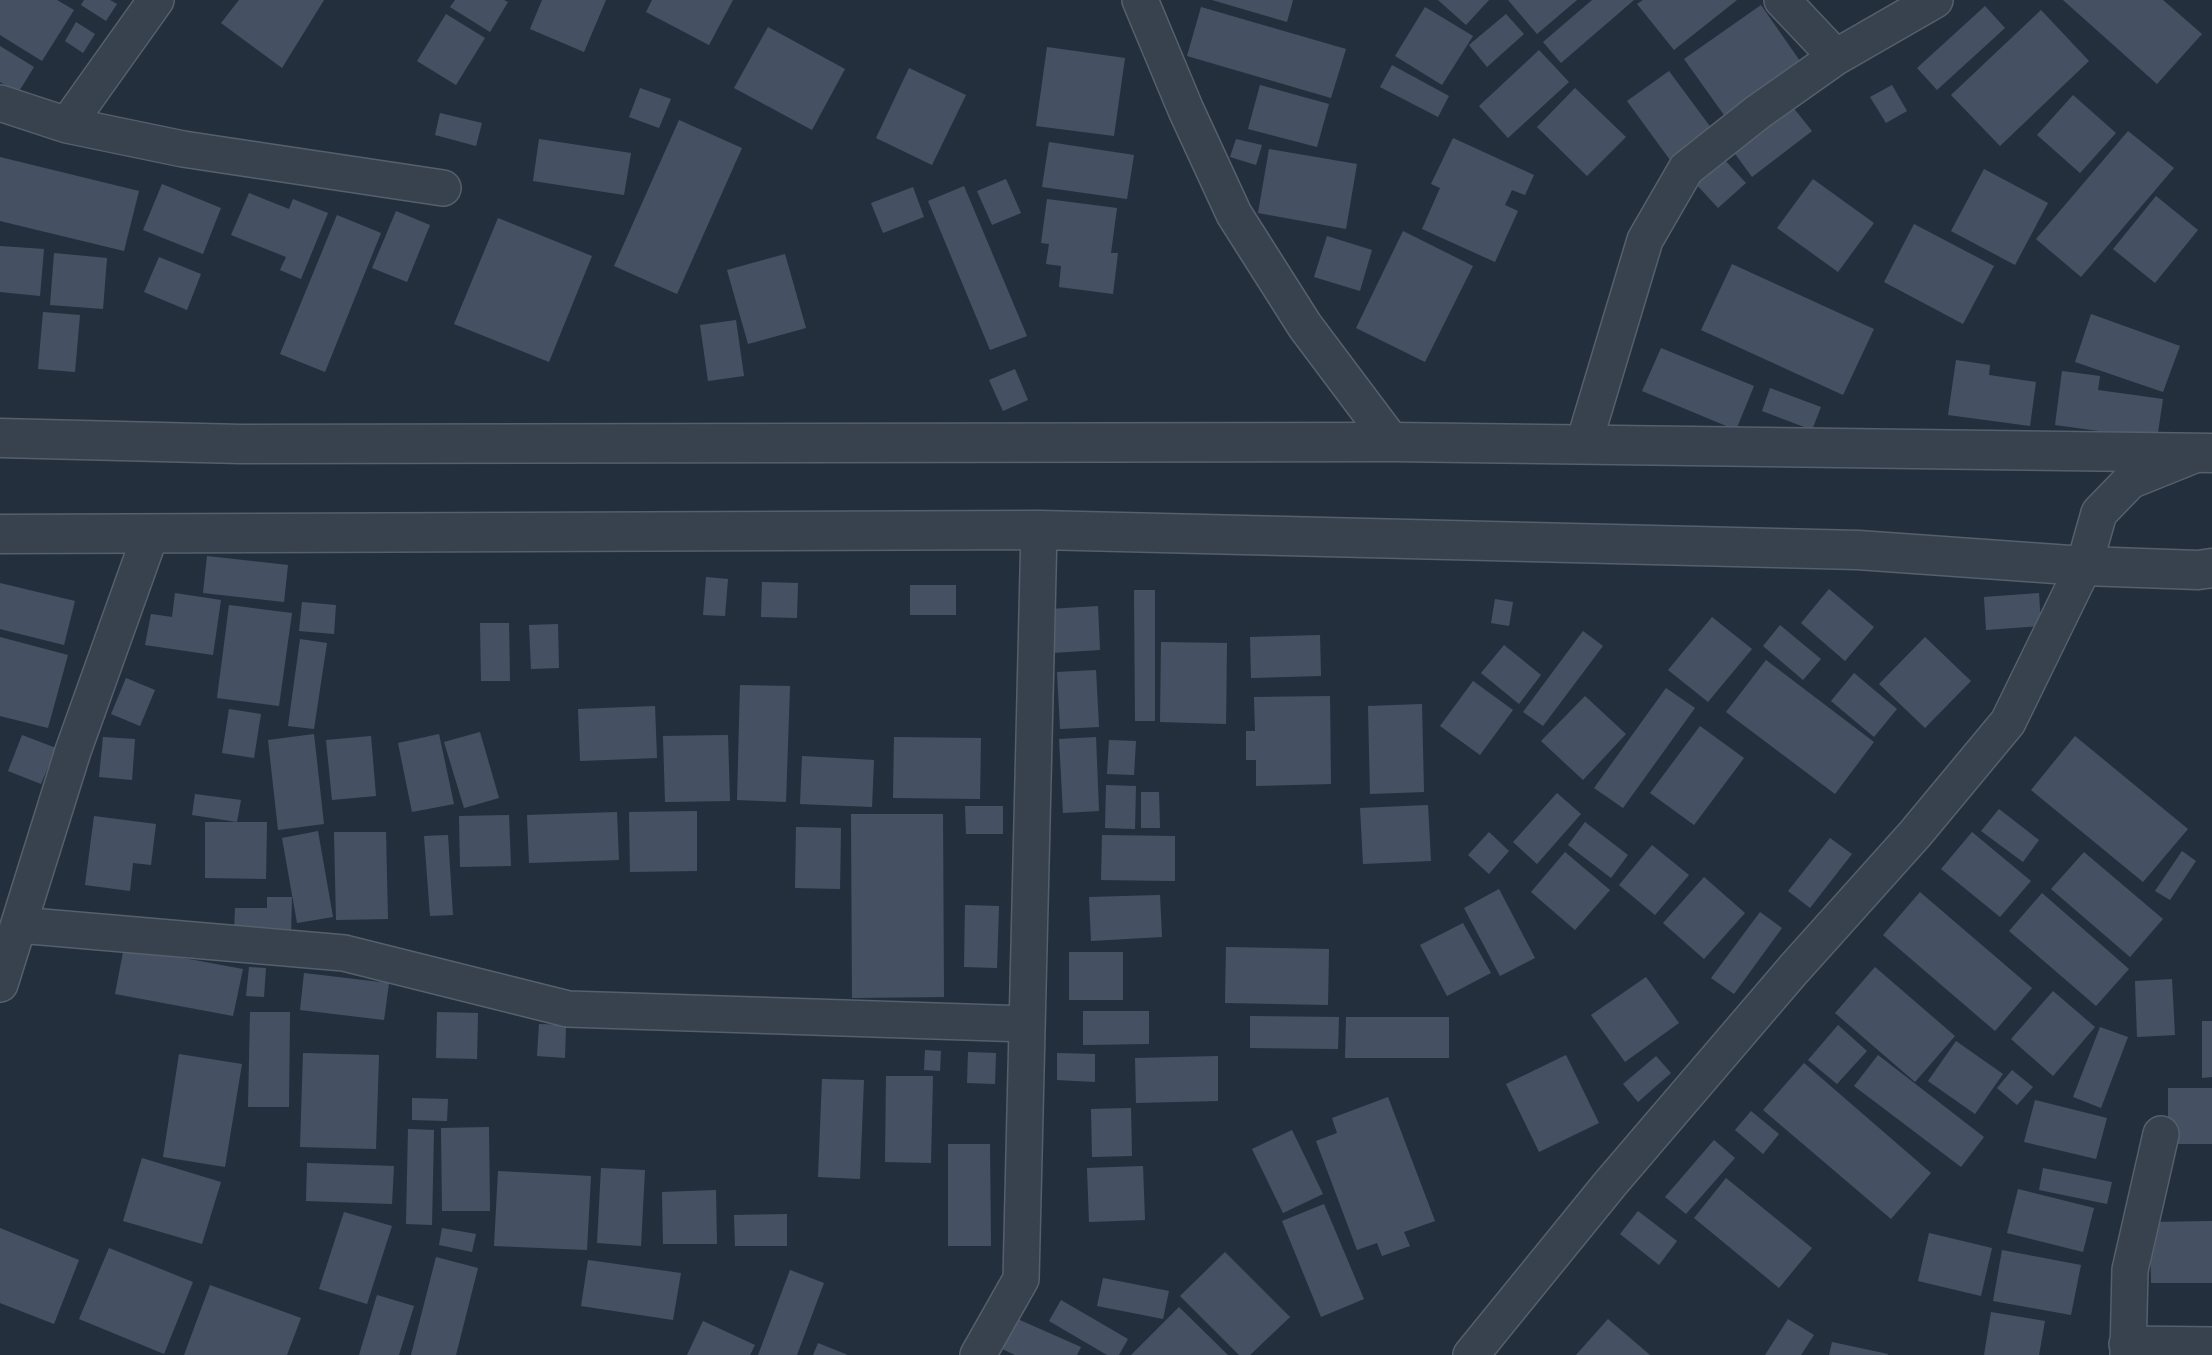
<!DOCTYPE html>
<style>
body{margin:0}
canvas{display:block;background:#242f3e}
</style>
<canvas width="2212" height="1355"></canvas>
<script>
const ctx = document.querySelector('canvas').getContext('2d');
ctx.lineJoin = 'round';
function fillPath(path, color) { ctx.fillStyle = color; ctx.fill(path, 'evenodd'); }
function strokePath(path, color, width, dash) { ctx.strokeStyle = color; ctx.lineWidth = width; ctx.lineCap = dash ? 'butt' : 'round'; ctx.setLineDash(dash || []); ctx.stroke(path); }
fillPath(new Path2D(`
 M 0,0 L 57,0 L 74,10 L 42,61 L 0,35 Z
 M 84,0 L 110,0 L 117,4 L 106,21 L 81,5 Z
 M 239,0 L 324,0 L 282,68 L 221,23 Z
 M 455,0 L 504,0 L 508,2 L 490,32 L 450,7 Z
 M 542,0 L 606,0 L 584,52 L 530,29 Z
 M 652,0 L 733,0 L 709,45 L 646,12 Z
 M 1212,0 L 1293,0 L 1287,22 Z
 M 1438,0 L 1489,0 L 1466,25 Z
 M 1508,0 L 1577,0 L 1537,34 Z
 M 1592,0 L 1634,0 L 1561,63 L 1543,42 Z
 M 1643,0 L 1737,0 L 1674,50 L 1637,4 Z
 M 2063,0 L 2163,0 L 2202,34 L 2157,84 Z
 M 1761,5 L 1800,61 L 1724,115 L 1684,59 Z
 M 1985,6 L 2005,28 L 1937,90 L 1917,68 Z
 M 1201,7 L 1346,49 L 1331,98 L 1187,56 Z
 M 1425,7 L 1473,36 L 1442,85 L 1395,56 Z
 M 2041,10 L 2089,61 L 2000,146 L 1951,95 Z
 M 446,14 L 485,38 L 456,85 L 417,61 Z
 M 1506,14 L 1524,34 L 1487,67 L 1469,45 Z
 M 76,22 L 95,34 L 83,53 L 65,41 Z
 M 768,27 L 845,69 L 812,130 L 734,88 Z
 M 0,46 L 34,67 L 18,93 L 0,82 Z
 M 1047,47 L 1125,58 L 1114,136 L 1036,126 Z
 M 1539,50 L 1569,82 L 1508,138 L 1479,106 Z
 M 1392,65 L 1449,96 L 1438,117 L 1380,87 Z
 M 909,68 L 966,95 L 932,165 L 876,138 Z
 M 1669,71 L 1712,129 L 1670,160 L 1627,101 Z
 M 1260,85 L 1329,104 L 1317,147 L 1248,129 Z
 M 1892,85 L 1907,111 L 1886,123 L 1870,97 Z
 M 640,88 L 671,99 L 659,128 L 629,117 Z
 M 1575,88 L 1626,137 L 1587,176 L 1537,127 Z
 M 2073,95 L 2116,133 L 2080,173 L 2037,135 Z
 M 1792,106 L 1812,131 L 1752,177 L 1733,151 Z
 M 440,113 L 482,123 L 476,146 L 435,135 Z
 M 679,120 L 742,148 L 677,294 L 614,266 Z
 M 2128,131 L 2174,168 L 2081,277 L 2036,239 Z
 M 1453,138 L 1534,175 L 1525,195 L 1512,190 L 1505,205 L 1518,211 L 1495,262 L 1422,229 L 1440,188 L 1431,184 Z
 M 539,139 L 631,153 L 624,195 L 533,181 Z
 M 1236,139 L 1262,145 L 1256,165 L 1230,157 Z
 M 1049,142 L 1134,155 L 1127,199 L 1042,187 Z
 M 1269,149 L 1357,164 L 1346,229 L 1258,213 Z
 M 0,157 L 139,191 L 124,251 L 0,221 Z
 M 1722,157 L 1746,183 L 1718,208 L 1695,183 Z
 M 1984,169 L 2048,203 L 2015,265 L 1951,231 Z
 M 1006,179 L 1021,213 L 992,225 L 977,191 Z
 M 1813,179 L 1874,223 L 1838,272 L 1777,228 Z
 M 162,184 L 221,208 L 203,254 L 143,230 Z
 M 964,186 L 1027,336 L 990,350 L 928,201 Z
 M 913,187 L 924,217 L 883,233 L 871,203 Z
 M 249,193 L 289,209 L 293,199 L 328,213 L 301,279 L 280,270 L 286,257 L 231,235 Z
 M 2156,196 L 2198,230 L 2155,283 L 2113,249 Z
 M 1047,199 L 1117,208 L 1111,253 L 1118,253 L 1113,294 L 1059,287 L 1061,266 L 1046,264 L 1049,244 L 1041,243 Z
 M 396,211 L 430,225 L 407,282 L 372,268 Z
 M 337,215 L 381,233 L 325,372 L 280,354 Z
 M 498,218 L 592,256 L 549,362 L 454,324 Z
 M 1914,224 L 1994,266 L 1963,324 L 1884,282 Z
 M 1403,231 L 1473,266 L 1425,362 L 1356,328 Z
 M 1327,236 L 1372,250 L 1360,291 L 1314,277 Z
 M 0,246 L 44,249 L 40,296 L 0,292 Z
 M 54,253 L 107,258 L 103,309 L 50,305 Z
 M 785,254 L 806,328 L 748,344 L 727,270 Z
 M 159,257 L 201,274 L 187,310 L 144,292 Z
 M 1732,264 L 1874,329 L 1843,395 L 1701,330 Z
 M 43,312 L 80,315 L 75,372 L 38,369 Z
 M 2091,314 L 2180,346 L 2163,392 L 2075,362 Z
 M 736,320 L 744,376 L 708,381 L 700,325 Z
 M 1661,348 L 1754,386 L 1736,430 L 1642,391 Z
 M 1956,360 L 1990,365 L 1989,375 L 2036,382 L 2030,426 L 1948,415 Z
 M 1015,369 L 1028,400 L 1003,411 L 989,380 Z
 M 2062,371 L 2100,376 L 2098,390 L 2163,399 L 2157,439 L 2055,425 Z
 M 1770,388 L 1821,407 L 1812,430 L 1762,411 Z
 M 207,556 L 288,565 L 284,602 L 203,593 Z
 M 706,577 L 728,579 L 725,616 L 703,615 Z
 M 762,582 L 798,583 L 797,618 L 761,617 Z
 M 0,583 L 75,601 L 64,645 L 0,629 Z
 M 910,585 L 956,585 L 956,615 L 910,615 Z
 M 1829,589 L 1874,627 L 1845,661 L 1801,623 Z
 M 1134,590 L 1155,590 L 1155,721 L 1135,721 Z
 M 175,593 L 221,600 L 213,655 L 145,645 L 151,614 L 172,617 Z
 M 2039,593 L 2041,626 L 1986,630 L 1984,597 Z
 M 1495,599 L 1513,602 L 1509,626 L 1491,623 Z
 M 302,602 L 336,605 L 334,634 L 299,631 Z
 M 229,605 L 292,613 L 279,706 L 217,698 Z
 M 1098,606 L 1100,650 L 1051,653 L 1049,609 Z
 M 1712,617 L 1752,649 L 1708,702 L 1668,670 Z
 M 480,623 L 509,623 L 510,681 L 481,681 Z
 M 558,624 L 559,668 L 531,669 L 529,625 Z
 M 1780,625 L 1821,659 L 1803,680 L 1763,646 Z
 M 1583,631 L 1603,646 L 1543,726 L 1523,712 Z
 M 1320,635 L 1321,676 L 1251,678 L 1250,637 Z
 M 0,637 L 68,655 L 48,728 L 0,716 Z
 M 1925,637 L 1971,681 L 1925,728 L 1879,684 Z
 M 300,639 L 327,643 L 314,729 L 288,726 Z
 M 1161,642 L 1227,643 L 1226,724 L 1160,722 Z
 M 1504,645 L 1541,675 L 1519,704 L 1481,673 Z
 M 1766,660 L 1874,742 L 1835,794 L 1726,712 Z
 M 1096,670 L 1099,727 L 1060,729 L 1057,672 Z
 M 1854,673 L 1897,709 L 1874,737 L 1831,701 Z
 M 126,678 L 155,690 L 140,726 L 111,714 Z
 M 1473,681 L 1513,710 L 1480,755 L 1440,726 Z
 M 740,685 L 790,686 L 786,802 L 737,800 Z
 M 1666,688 L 1695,708 L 1623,808 L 1594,788 Z
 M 1330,696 L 1331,784 L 1256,786 L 1256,760 L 1246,760 L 1246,731 L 1255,731 L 1254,697 Z
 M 1585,696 L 1626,734 L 1583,780 L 1541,741 Z
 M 1422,704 L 1424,792 L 1370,794 L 1368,706 Z
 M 655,706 L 657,758 L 580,761 L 578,709 Z
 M 229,709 L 261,714 L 254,758 L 222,753 Z
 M 1700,726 L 1744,758 L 1694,825 L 1650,793 Z
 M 480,732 L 499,798 L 464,808 L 444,742 Z
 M 314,734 L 324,824 L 278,830 L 268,740 Z
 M 439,734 L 454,804 L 412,812 L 398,743 Z
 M 22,735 L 56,748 L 41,784 L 8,771 Z
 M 728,735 L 730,801 L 665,802 L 663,736 Z
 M 371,736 L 376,796 L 332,800 L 326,740 Z
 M 2075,736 L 2188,829 L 2143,882 L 2031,790 Z
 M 103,737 L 135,739 L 132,780 L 99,777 Z
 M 894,737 L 981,738 L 980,799 L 893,798 Z
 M 1096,737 L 1099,811 L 1063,813 L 1059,739 Z
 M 1109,740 L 1136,741 L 1134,775 L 1107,774 Z
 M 802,756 L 874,760 L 872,807 L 800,804 Z
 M 1106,785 L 1136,786 L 1135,829 L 1105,828 Z
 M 1141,792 L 1159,792 L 1160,828 L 1141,828 Z
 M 1557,793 L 1581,814 L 1537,864 L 1513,842 Z
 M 195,794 L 241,800 L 237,822 L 192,815 Z
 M 1428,805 L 1431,861 L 1363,864 L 1360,808 Z
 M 965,806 L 1003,806 L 1003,834 L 966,834 Z
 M 1999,809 L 2039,840 L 2023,862 L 1981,831 Z
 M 697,811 L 697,871 L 630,872 L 629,812 Z
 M 617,812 L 619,860 L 529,863 L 527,815 Z
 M 851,814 L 943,814 L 944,997 L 852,998 Z
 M 509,815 L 511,866 L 460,867 L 459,816 Z
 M 94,816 L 156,824 L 151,865 L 133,863 L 130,891 L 85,885 Z
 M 205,822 L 267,822 L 266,879 L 205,878 Z
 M 1585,822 L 1628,855 L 1611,878 L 1568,845 Z
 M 796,827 L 841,828 L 840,889 L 795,888 Z
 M 318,831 L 333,917 L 297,923 L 282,838 Z
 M 334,832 L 386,832 L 388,919 L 336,920 Z
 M 1489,832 L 1509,851 L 1489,874 L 1468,855 Z
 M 1972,832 L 2031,881 L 2000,917 L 1941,869 Z
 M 448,835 L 453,915 L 430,916 L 424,836 Z
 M 1102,835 L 1175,836 L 1175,881 L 1101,880 Z
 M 1830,838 L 1852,854 L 1810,908 L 1788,891 Z
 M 1652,845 L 1689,875 L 1655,915 L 1619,885 Z
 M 2182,851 L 2196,861 L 2170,900 L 2155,891 Z
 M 1565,852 L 1610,890 L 1575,930 L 1531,892 Z
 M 2084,852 L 2163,919 L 2130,957 L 2051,889 Z
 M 1704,877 L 1745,913 L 1704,959 L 1663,923 Z
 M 1499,889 L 1535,958 L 1500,976 L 1464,908 Z
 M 1920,892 L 2032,988 L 1995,1031 L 1883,935 Z
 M 2042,893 L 2129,969 L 2096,1006 L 2009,931 Z
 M 1160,895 L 1162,937 L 1091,941 L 1089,897 Z
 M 267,897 L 292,897 L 291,937 L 234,935 L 235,908 L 267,908 Z
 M 965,905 L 999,906 L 997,968 L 964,967 Z
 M 1760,912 L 1782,928 L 1734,994 L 1711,978 Z
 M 1463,923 L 1491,973 L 1447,996 L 1420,945 Z
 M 124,947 L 243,969 L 233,1016 L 115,994 Z
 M 1226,947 L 1329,949 L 1328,1005 L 1225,1003 Z
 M 1069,952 L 1123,952 L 1123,1000 L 1069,1000 Z
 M 249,967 L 266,968 L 264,997 L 246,996 Z
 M 1875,967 L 1955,1036 L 1915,1082 L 1835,1013 Z
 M 304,973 L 389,983 L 384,1020 L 300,1010 Z
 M 1646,977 L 1679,1023 L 1625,1062 L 1591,1015 Z
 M 2172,979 L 2175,1035 L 2137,1037 L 2135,981 Z
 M 2053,991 L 2095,1027 L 2053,1076 L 2011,1039 Z
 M 1083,1011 L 1149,1011 L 1149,1044 L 1083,1045 Z
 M 250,1012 L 290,1012 L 289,1107 L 248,1107 Z
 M 437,1012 L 478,1013 L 477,1059 L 436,1058 Z
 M 1250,1016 L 1339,1017 L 1338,1049 L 1250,1048 Z
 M 1346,1017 L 1449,1017 L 1449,1058 L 1345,1058 Z
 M 2202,1021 L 2212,1021 L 2212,1077 L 2202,1078 Z
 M 539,1024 L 566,1025 L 565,1058 L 537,1056 Z
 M 1838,1025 L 1867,1051 L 1837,1084 L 1808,1060 Z
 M 2100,1027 L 2128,1037 L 2101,1108 L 2073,1097 Z
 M 1956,1041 L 2003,1074 L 1975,1114 L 1928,1081 Z
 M 925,1050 L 941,1051 L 940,1071 L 924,1070 Z
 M 968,1052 L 996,1053 L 995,1084 L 967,1083 Z
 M 303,1053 L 379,1055 L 376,1149 L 300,1147 Z
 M 1057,1053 L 1095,1054 L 1095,1082 L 1057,1080 Z
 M 179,1054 L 242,1064 L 225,1167 L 163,1157 Z
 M 1566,1055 L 1599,1123 L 1539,1152 L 1506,1084 Z
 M 1878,1055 L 1984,1137 L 1961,1167 L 1854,1086 Z
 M 1218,1056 L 1218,1101 L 1136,1103 L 1135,1058 Z
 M 1656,1056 L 1671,1073 L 1638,1102 L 1623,1084 Z
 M 1804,1063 L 1931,1173 L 1891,1219 L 1763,1110 Z
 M 2012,1070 L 2033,1087 L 2017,1105 L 1997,1088 Z
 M 886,1076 L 933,1076 L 931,1163 L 885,1162 Z
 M 822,1079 L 864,1080 L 860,1179 L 818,1177 Z
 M 2168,1088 L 2212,1088 L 2212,1144 L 2168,1144 Z
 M 1388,1097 L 1435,1221 L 1404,1232 L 1410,1246 L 1382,1256 L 1377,1243 L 1357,1250 L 1316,1141 L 1337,1133 L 1332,1118 Z
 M 412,1098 L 448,1099 L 447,1121 L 412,1120 Z
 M 2035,1100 L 2107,1118 L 2096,1159 L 2024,1142 Z
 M 1131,1108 L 1132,1156 L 1092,1157 L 1091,1109 Z
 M 1751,1111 L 1779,1134 L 1763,1154 L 1735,1130 Z
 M 489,1127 L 490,1211 L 442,1211 L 441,1128 Z
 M 408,1129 L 434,1130 L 432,1225 L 406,1224 Z
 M 1292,1130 L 1323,1194 L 1283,1213 L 1252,1149 Z
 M 1714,1140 L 1735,1158 L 1686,1214 L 1665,1197 Z
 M 948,1144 L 990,1144 L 991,1246 L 948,1246 Z
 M 142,1158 L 221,1182 L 202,1244 L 123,1221 Z
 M 307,1163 L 394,1166 L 392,1204 L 306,1201 Z
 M 1143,1166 L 1145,1220 L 1089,1222 L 1087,1168 Z
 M 601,1168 L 645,1170 L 641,1246 L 597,1243 Z
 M 2043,1168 L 2112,1182 L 2107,1204 L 2039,1190 Z
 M 498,1171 L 591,1176 L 587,1250 L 494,1246 Z
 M 1726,1178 L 1812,1248 L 1779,1288 L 1694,1218 Z
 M 2018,1189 L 2094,1208 L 2083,1252 L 2007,1233 Z
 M 716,1190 L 717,1244 L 663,1244 L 662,1192 Z
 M 1324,1204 L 1364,1299 L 1321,1317 L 1282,1221 Z
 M 1638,1211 L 1677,1241 L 1659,1265 L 1620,1234 Z
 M 344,1212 L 392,1226 L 367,1304 L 319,1289 Z
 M 787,1214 L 787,1246 L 735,1246 L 734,1215 Z
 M 2212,1221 L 2212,1283 L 2151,1283 L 2150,1222 Z
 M 0,1228 L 79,1260 L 54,1324 L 0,1303 Z
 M 442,1228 L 476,1234 L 472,1252 L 439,1245 Z
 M 1929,1233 L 1992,1248 L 1981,1296 L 1918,1281 Z
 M 109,1248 L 193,1282 L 164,1354 L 79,1319 Z
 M 2002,1250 L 2081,1265 L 2071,1315 L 1993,1301 Z
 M 1225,1252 L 1290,1317 L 1250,1355 L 1239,1355 L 1180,1296 Z
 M 436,1257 L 478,1268 L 456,1355 L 411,1355 Z
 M 588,1260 L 681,1273 L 673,1320 L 581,1306 Z
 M 790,1270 L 824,1283 L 797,1355 L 758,1355 Z
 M 1103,1278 L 1169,1291 L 1163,1319 L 1097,1306 Z
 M 210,1285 L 301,1318 L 287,1355 L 184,1355 Z
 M 377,1295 L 414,1306 L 399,1355 L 359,1355 Z
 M 1061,1300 L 1128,1339 L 1119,1355 L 1107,1355 L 1049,1321 Z
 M 1179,1307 L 1228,1355 L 1131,1355 Z
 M 1991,1312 L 2045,1321 L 2039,1355 L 1984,1355 Z
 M 1013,1317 L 1081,1347 L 1077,1355 L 1015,1355 L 998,1347 Z
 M 1608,1319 L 1650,1355 L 1576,1355 Z
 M 1788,1319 L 1814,1335 L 1801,1355 L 1765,1355 Z
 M 703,1321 L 755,1345 L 750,1355 L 687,1355 Z
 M 1832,1342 L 1888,1354 L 1888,1355 L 1829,1355 Z
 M 818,1343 L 848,1355 L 813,1355 Z`), '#455162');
const minor = new Path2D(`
 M 1140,0 L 1186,110 L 1234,214 L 1305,326 L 1392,442
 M 1782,0 L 1836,57
 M 0,103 L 67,125 L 183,149 L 443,188
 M 67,125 L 156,0
 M 1584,443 L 1645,240 L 1686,169 L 1758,112 L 1836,57 L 1935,0
 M 19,925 L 344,953 L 568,1009 L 1027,1024
 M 0,984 L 73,751 L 151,533
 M 2127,1344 L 2212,1345
 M 978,1355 L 1021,1279 L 1039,530
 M 1471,1355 L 1610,1184 L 1793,970 L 1915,834 L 2008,722 L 2084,566 L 2099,513 L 2130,481 L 2197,454
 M 2128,1355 L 2130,1270 L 2161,1134`);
const tertiary = new Path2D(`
 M 0,438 L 241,444 L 1392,442 L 2212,453
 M 0,534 L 1039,530 L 1858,550 L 2084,566 L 2198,570 L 2212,568`);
strokePath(minor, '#565f6c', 38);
strokePath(tertiary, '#565f6c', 41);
strokePath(minor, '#38414e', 35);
strokePath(tertiary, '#38414e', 38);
</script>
